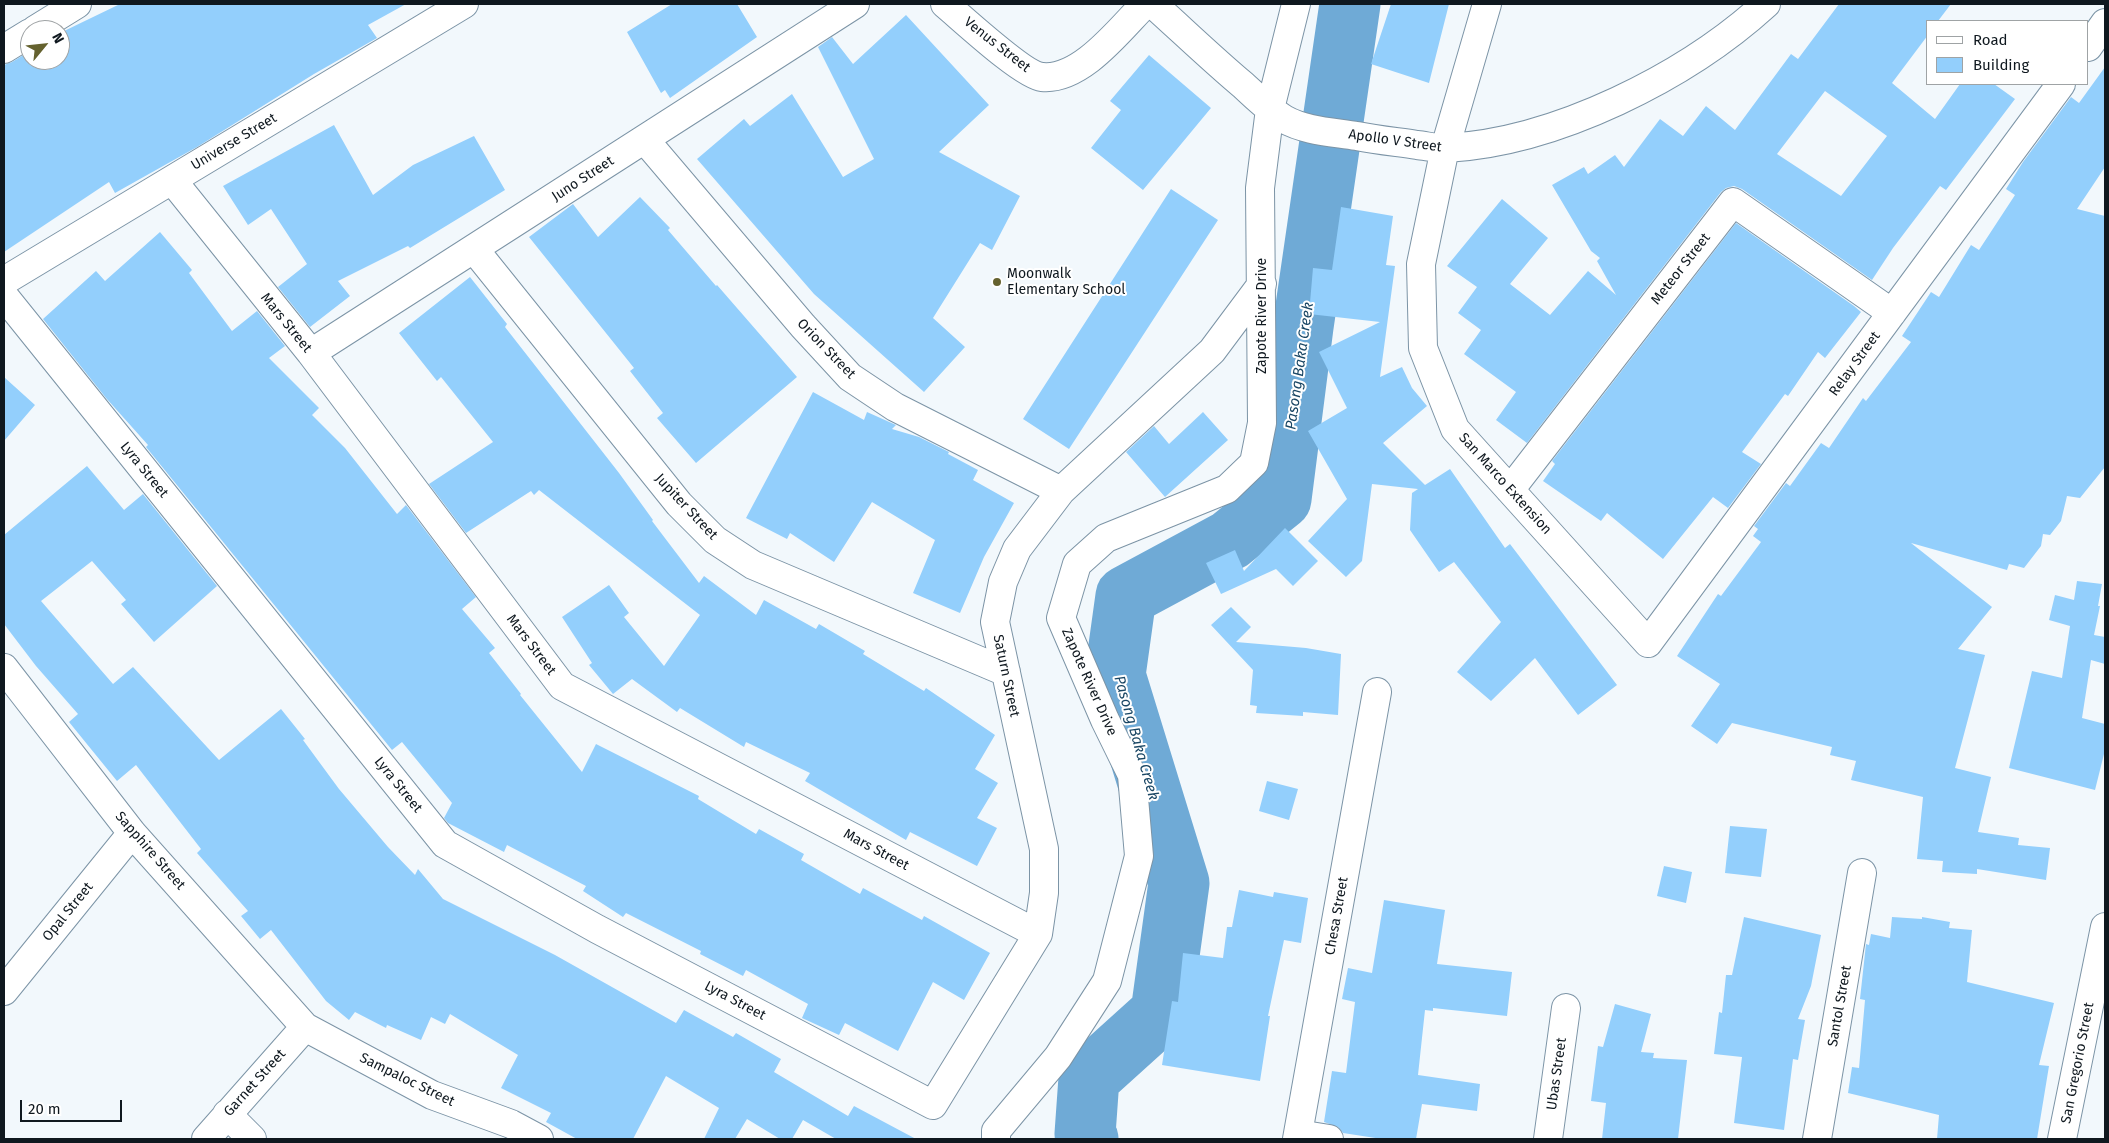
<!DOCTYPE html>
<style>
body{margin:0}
#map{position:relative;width:2109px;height:1143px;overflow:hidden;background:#f2f8fc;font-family:"Fira Sans",sans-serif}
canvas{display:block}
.frame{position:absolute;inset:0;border:5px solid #0f181f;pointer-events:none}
.legend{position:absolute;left:1926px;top:20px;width:162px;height:65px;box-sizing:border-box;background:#fff;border:1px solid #9fa3a5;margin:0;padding:6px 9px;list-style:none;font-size:15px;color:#0f181f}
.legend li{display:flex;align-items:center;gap:10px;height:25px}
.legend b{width:25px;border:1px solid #9fa3a5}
.north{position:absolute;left:20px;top:20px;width:50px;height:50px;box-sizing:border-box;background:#fff;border:1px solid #9fa3a5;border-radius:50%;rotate:62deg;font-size:14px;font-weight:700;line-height:20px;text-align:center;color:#0f181f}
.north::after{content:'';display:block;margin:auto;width:18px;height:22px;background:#65622f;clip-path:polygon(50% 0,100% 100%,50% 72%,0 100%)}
.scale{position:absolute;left:20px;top:1100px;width:102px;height:22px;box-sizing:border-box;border:2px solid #0f181f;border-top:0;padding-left:6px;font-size:15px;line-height:18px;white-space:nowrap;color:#0f181f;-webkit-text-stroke:4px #fff;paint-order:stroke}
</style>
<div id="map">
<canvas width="2109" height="1143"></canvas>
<div class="frame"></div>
<ul class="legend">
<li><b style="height:6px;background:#fff"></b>Road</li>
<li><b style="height:14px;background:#93cffc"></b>Building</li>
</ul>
<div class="north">N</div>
<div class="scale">20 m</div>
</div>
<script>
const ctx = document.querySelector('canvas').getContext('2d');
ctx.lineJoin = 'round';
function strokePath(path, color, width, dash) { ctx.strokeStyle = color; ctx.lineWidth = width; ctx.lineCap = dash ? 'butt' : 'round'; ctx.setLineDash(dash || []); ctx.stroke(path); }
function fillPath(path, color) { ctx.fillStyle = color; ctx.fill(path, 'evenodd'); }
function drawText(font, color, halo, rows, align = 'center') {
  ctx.font = font + ' "Fira Sans",sans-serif'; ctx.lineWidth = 4; ctx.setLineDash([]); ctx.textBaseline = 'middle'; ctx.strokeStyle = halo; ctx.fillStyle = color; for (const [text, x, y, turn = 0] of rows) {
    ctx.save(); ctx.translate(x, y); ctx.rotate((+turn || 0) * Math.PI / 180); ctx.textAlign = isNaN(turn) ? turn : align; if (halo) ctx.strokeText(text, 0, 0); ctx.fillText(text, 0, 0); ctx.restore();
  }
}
strokePath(new Path2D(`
 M 1088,1139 L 1085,1134 L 1089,1078 L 1161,1013 L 1179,883 L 1115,675 L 1126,596 L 1230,540 L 1281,499 L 1303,327 L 1350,4`), '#6faad6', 61);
fillPath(new Path2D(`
 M 120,4 L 406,4 L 368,25 L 377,38 L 314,74 L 197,147 L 115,193 L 109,182 L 4,252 L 4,65 L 12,62 L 30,51 L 30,60 L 60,60 L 60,33 Z
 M 672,4 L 737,4 L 757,37 L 670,98 L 665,90 L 661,93 L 627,32 Z
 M 1391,4 L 1449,4 L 1429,83 L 1371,64 Z
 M 1839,4 L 1951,4 L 1938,21 L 1928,21 L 1928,35 L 1892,83 L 1935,119 L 1960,84 L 1994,84 L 2015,99 L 1946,190 L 1940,186 L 1893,248 L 1872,280 L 1742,189 L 1734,186 L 1726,188 L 1721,192 L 1527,443 L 1496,420 L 1516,392 L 1464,354 L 1481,330 L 1458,313 L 1477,287 L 1447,266 L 1502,199 L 1548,238 L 1510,284 L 1550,315 L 1588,271 L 1616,295 L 1597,261 L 1600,258 L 1591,251 L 1552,185 L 1584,167 L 1588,174 L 1615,155 L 1624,167 L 1660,119 L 1683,136 L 1706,106 L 1735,130 L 1791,54 L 1798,59 ZM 1825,91 L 1887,136 L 1841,196 L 1777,154 Z
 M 906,15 L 989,105 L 939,152 L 1020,196 L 992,250 L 980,243 L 933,318 L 965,347 L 924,392 L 814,294 L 697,159 L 744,119 L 750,126 L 792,94 L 843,177 L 874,159 L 818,47 L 832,37 L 853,64 Z
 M 1149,55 L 1211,108 L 1143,190 L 1091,148 L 1121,110 L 1110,101 Z
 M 2105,67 L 2105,167 L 2077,209 L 2105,216 L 2105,467 L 2080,498 L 2067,496 L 2061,521 L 2050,535 L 2043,534 L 2041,546 L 2024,568 L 2009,564 L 2007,570 L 1911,543 L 1992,607 L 1958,649 L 1985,655 L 1955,768 L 1991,777 L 1978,832 L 2019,838 L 2018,845 L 2050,848 L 2046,880 L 1977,869 L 1977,874 L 1942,872 L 1943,861 L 1917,859 L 1923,797 L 1851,780 L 1856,761 L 1830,755 L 1832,747 L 1732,723 L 1717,744 L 1691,726 L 1720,684 L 1677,656 L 1718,594 L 1721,596 L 1761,542 L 1753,536 L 1758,529 L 1754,526 L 1786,483 L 1790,486 L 1821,443 L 1829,448 L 1863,398 L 1866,401 L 1911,342 L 1902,336 L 1931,292 L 1939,297 L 1971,245 L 1979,250 L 2015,195 L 2006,189 L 2023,162 L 2071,97 L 2079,103 Z
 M 334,125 L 373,195 L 413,165 L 474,136 L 505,190 L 410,248 L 408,246 L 338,281 L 350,296 L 310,327 L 278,287 L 307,264 L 271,209 L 248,225 L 223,186 Z
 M 1171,189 L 1218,220 L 1069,449 L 1023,419 Z
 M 640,197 L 670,228 L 668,230 L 716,286 L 717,285 L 797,377 L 696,463 L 657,418 L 663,413 L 630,371 L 634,368 L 529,237 L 573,204 L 598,237 Z
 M 1341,207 L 1393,216 L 1386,265 L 1395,266 L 1380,377 L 1402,367 L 1412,388 L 1427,406 L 1383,443 L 1425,485 L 1450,469 L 1505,548 L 1510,544 L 1617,685 L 1578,715 L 1535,658 L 1491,701 L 1457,672 L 1501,622 L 1454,562 L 1439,572 L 1410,530 L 1412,493 L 1418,489 L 1372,484 L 1362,561 L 1346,577 L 1308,541 L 1347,499 L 1308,431 L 1347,408 L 1319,352 L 1380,322 L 1309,314 L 1313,268 L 1332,270 Z
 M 1736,223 L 1854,306 L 1861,312 L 1825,358 L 1818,352 L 1788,396 L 1785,394 L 1742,452 L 1761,464 L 1728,508 L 1713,497 L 1663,559 L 1607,513 L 1601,521 L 1543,481 L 1555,464 L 1552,461 Z
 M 160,232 L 192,270 L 189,273 L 232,331 L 257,311 L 285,346 L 269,358 L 319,408 L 312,415 L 345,448 L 397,514 L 406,505 L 476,597 L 462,609 L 495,648 L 489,653 L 521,694 L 520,695 L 582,772 L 596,744 L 699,796 L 698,799 L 756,834 L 759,829 L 804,854 L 801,860 L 860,894 L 863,888 L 922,920 L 924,916 L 990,953 L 964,1000 L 933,982 L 898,1051 L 845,1023 L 839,1035 L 802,1018 L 808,1004 L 746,970 L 743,976 L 700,954 L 701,951 L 626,913 L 623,917 L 583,891 L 586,886 L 507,845 L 504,852 L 448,823 L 444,818 L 452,803 L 402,742 L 392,750 L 146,447 L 148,445 L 106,398 L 43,319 L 96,271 L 105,281 Z
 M 470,277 L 507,324 L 505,327 L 619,473 L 653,520 L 652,521 L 699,583 L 704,576 L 756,615 L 764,600 L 816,629 L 819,624 L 865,651 L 863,654 L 924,691 L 926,688 L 995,735 L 975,769 L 998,783 L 977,818 L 997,828 L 977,866 L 910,832 L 906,840 L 805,781 L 810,773 L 746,742 L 744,747 L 680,708 L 677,712 L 632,679 L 613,694 L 589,665 L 592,663 L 562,617 L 609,585 L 629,613 L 624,617 L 664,666 L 700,615 L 539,490 L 534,495 L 531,491 L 466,533 L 429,484 L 493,442 L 441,377 L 437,381 L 399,333 Z
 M 4,377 L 35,405 L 4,441 Z
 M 813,392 L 864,420 L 867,412 L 896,425 L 892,429 L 919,437 L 949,452 L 948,454 L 978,470 L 973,480 L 1014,503 L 984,557 L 960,613 L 913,593 L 935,540 L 872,502 L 834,562 L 790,533 L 787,539 L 746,518 Z
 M 1203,412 L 1228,440 L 1165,497 L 1126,452 L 1154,426 L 1169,444 Z
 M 87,466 L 124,510 L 143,494 L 217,586 L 154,642 L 121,604 L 126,600 L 92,561 L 41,601 L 113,684 L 133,667 L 219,760 L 281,709 L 305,739 L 303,740 L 339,789 L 388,847 L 415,875 L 418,869 L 443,899 L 555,955 L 676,1023 L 684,1010 L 733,1037 L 736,1033 L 781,1059 L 774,1072 L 848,1116 L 854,1106 L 916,1139 L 836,1139 L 803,1120 L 792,1139 L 780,1139 L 747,1119 L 735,1139 L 704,1139 L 719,1108 L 666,1076 L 633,1139 L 577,1139 L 546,1122 L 551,1113 L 501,1088 L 518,1055 L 450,1014 L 445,1024 L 431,1017 L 421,1040 L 387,1025 L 386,1028 L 355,1012 L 349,1020 L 326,1001 L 271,930 L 260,939 L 241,916 L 248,911 L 197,853 L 201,849 L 136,765 L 117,781 L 69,722 L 78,714 L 36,666 L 4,624 L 4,535 Z
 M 1285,528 L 1318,561 L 1293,586 L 1276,569 L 1221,594 L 1206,563 L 1235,550 L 1244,571 Z
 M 2077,581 L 2102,584 L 2098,606 L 2100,606 L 2094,635 L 2105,637 L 2105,664 L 2091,660 L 2082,718 L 2105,724 L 2105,750 L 2095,790 L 2009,768 L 2032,671 L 2062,678 L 2070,626 L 2049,620 L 2055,595 L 2074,600 Z
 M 1231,607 L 1251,627 L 1236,642 L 1306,648 L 1341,654 L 1338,715 L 1303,712 L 1303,716 L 1256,713 L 1257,706 L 1250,705 L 1253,670 L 1211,625 Z
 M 1267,781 L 1298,789 L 1289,820 L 1259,811 Z
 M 1730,826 L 1767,829 L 1761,877 L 1725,873 Z
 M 1664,866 L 1692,872 L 1686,903 L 1657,896 Z
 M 1239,890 L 1273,897 L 1274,892 L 1308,898 L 1301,943 L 1284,940 L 1268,1016 L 1270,1016 L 1260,1081 L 1162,1065 L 1172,1001 L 1178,1002 L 1183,953 L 1223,958 L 1227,927 L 1232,927 Z
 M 1384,900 L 1445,910 L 1437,964 L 1512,972 L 1507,1016 L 1433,1008 L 1433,1011 L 1425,1010 L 1418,1075 L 1480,1084 L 1477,1111 L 1422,1104 L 1416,1139 L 1382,1139 L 1343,1133 L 1338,1127 L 1324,1122 L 1332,1071 L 1346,1073 L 1355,1002 L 1342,999 L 1348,968 L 1372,973 Z
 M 1744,917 L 1821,935 L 1811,986 L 1798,1019 L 1805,1020 L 1798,1060 L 1793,1059 L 1784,1130 L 1734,1123 L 1742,1057 L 1714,1054 L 1719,1012 L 1722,1013 L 1726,975 L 1732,975 Z
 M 1892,917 L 1922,919 L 1922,917 L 1950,922 L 1949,928 L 1972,930 L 1967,982 L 2054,1003 L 2039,1065 L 2049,1066 L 2037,1139 L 1937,1139 L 1939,1115 L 1848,1093 L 1852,1067 L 1859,1068 L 1865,1000 L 1860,999 L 1866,944 L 1869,945 L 1871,934 L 1890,938 Z
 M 1615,1004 L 1651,1014 L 1641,1052 L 1654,1053 L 1653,1058 L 1687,1060 L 1678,1139 L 1602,1139 L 1606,1103 L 1591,1101 L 1598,1046 L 1603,1047 Z`), '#93cffc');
const minor = new Path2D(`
 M 945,4 C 963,19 1023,75 1042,77 C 1081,81 1120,29 1145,4
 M 1153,4 C 1183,31 1212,59 1243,85 C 1256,97 1269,110 1284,119 C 1305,131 1333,132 1357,136 C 1377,140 1397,142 1417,145 C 1427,146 1438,149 1447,148 C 1556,142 1686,77 1766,4
 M 1487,4 L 1445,148 L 1421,264 L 1423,348 L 1455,429 L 1648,643 L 2061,84
 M 35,30 L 77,4
 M 2088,47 L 2105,23
 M 4,49 L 30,33
 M 645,140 L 803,326 L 850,377 L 895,407 L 1061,491
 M 172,180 L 311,353 L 562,686 L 1038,934
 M 474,249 L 679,504 L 715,540 L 753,565 L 1006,672
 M 4,281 L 464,4
 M 4,296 L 445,844 L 597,929 L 933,1105 L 1038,934 L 1044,893 L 1044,849 L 995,622 L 1003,582 L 1017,549 L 1061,491 L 1212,351 L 1262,284
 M 311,353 L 855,4
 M 1510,490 L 1733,202 L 1892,313
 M 4,668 L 132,833 L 305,1027 L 432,1095 L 511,1124 L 539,1139
 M 4,991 L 132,833
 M 227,1114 L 252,1139
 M 1298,1134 L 1329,1139
 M 206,1139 L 305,1027
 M 996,1139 L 996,1131 L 1058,1057 L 1107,981 L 1139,856 L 1132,775 L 1105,720 L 1061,618 L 1077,564 L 1106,538 L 1227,489 L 1254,463 L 1262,423 L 1260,188 L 1270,109 L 1296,4
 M 1297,1139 L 1377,692
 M 1548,1139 L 1566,1008
 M 1817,1139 L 1862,873
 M 2062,1139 L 2105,927`);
strokePath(minor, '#7c94a6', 30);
strokePath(minor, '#fff', 28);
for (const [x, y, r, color] of [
 [997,282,5,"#65622f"]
]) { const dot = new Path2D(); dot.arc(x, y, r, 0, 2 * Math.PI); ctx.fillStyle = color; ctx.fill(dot); strokePath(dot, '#fff', 2); }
drawText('14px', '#0f181f', '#fff', [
 ["Venus Street",997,45,38],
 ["Apollo V Street",1395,141,8],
 ["Universe Street",234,142,-31],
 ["Juno Street",583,179,-33],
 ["Meteor Street",1681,269,-52],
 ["Zapote River Drive",1262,316,-90],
 ["Mars Street",286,323,51],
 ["Orion Street",826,349,46],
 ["Relay Street",1855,364,-54],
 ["Lyra Street",144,470,51],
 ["San Marco Extension",1505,484,48],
 ["Jupiter Street",686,507,47],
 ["Mars Street",531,645,53],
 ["Saturn Street",1006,676,78],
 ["Zapote River Drive",1089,682,66],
 ["Lyra Street",398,785,51],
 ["Mars Street",876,850,28],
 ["Sapphire Street",150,851,49],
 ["Opal Street",68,912,-51],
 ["Chesa Street",1337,916,-80],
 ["Lyra Street",735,1001,28],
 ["Santol Street",1840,1006,-80],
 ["San Gregorio Street",2078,1063,-79],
 ["Ubas Street",1557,1074,-82],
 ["Sampaloc Street",407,1080,26],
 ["Garnet Street",255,1083,-48]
]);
drawText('14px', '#0f181f', '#fff', [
 ["Moonwalk",1007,274],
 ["Elementary School",1007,290]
], 'left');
drawText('italic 15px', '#194664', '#fff', [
 ["Pasong Baka Creek",1300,366,-82],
 ["Pasong Baka Creek",1136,738,74]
]);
</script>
